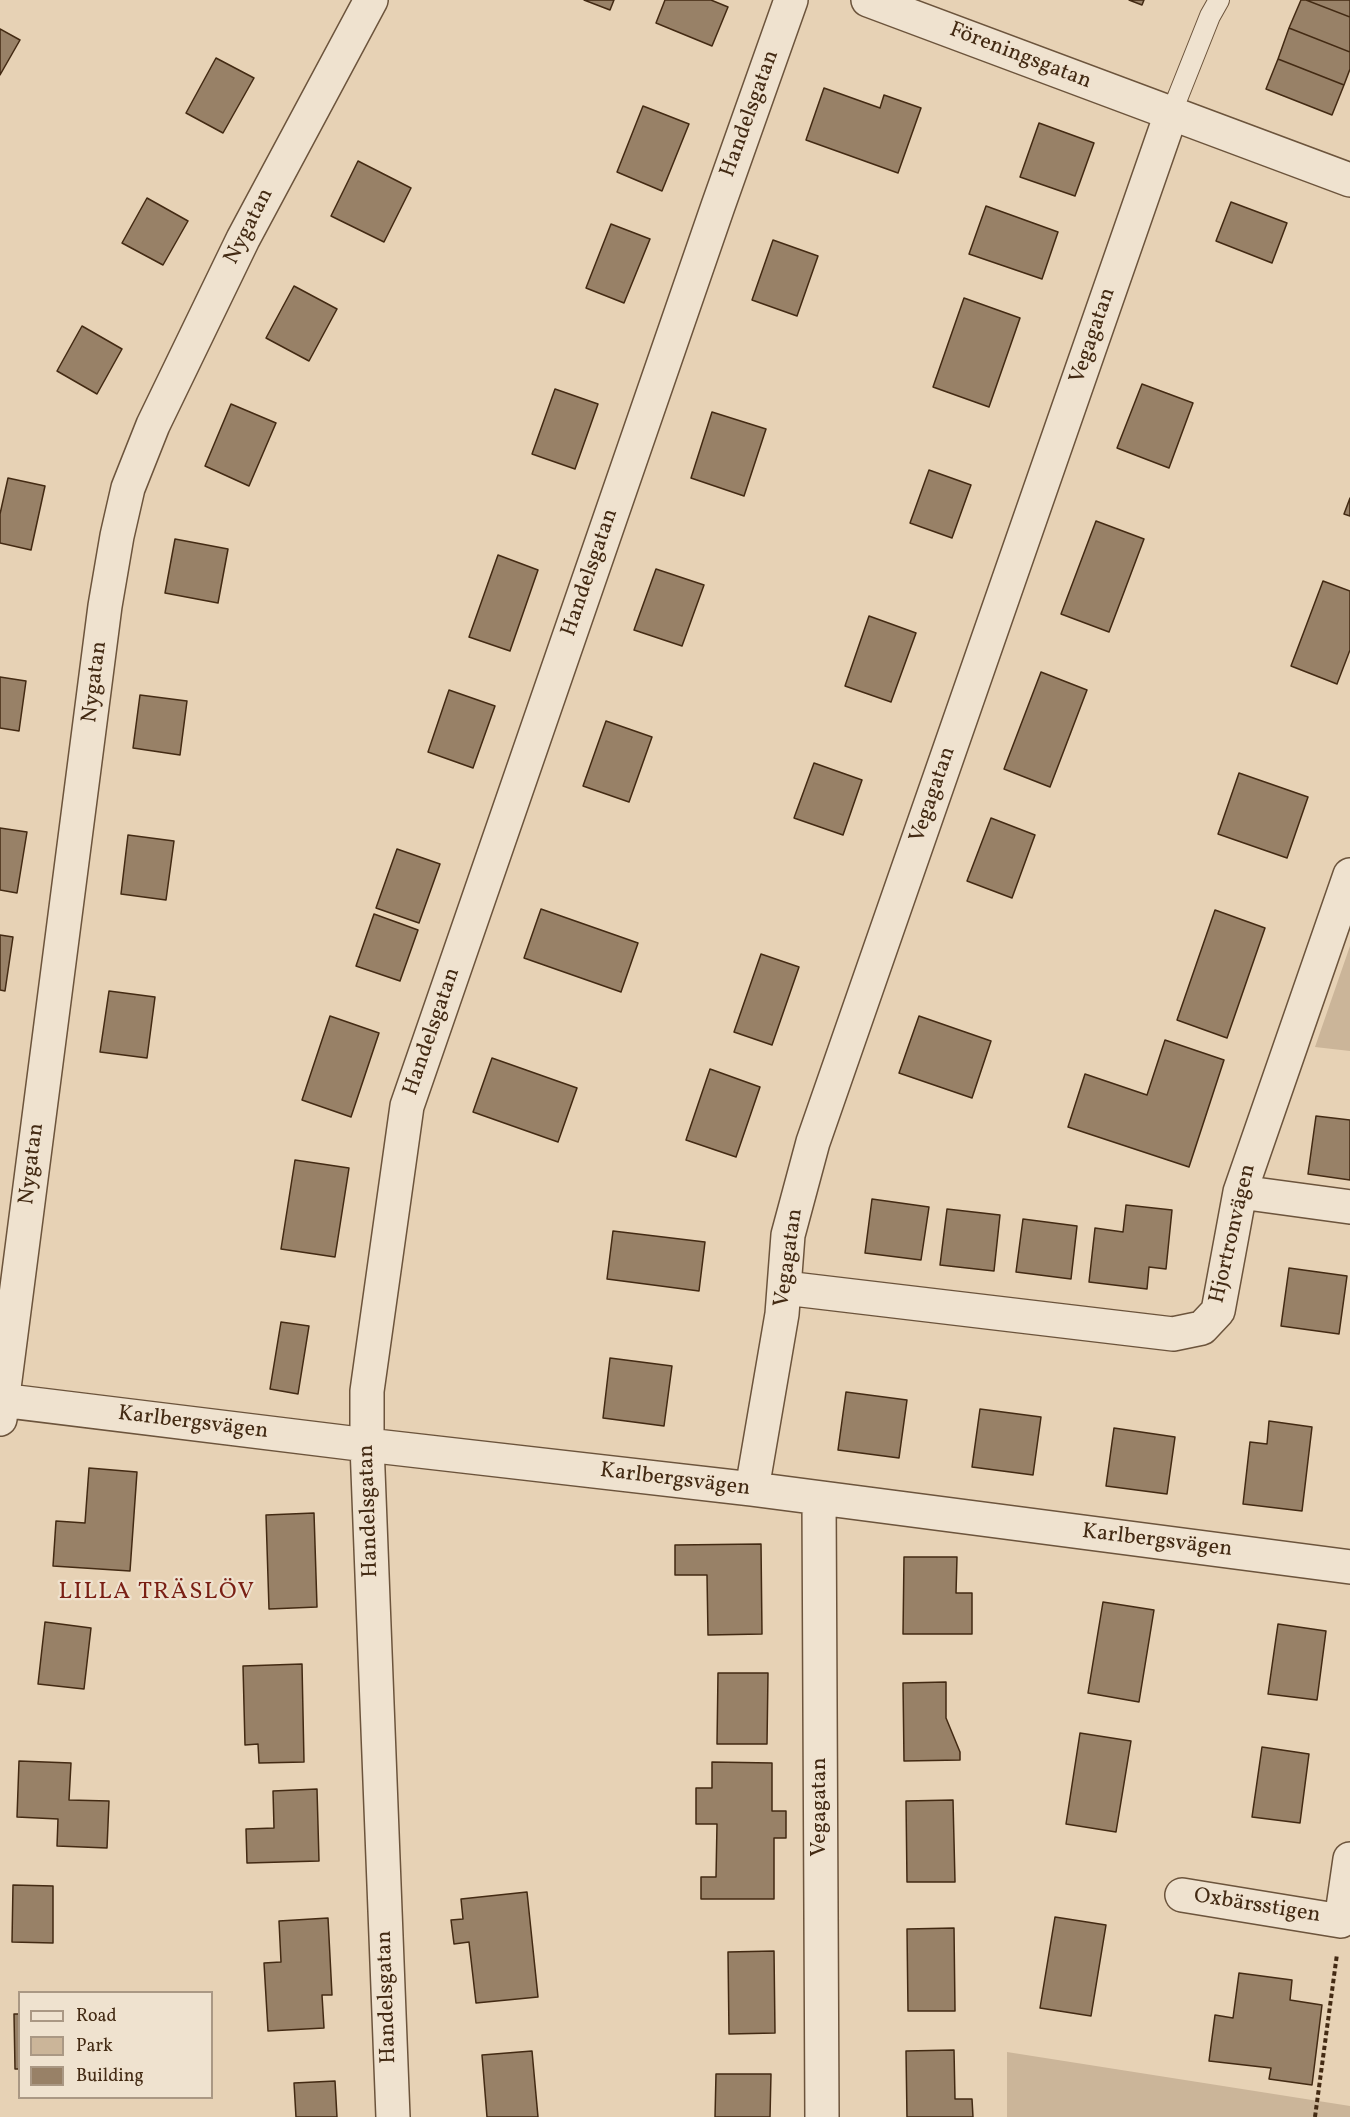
<!DOCTYPE html>
<meta charset="utf-8">
<style>
body{margin:0}
#map{position:relative;width:1350px;height:2117px;overflow:hidden;background:#e7d2b5;font-family:Vollkorn,serif}
canvas{display:block}
.legend{position:absolute;left:18px;top:1991px;width:195px;height:108px;box-sizing:border-box;background:#efe2cf;border:2px solid #aa9884;margin:0;padding:8px 10px;list-style:none;font-size:18px;color:#432a13}
.legend li{display:flex;align-items:center;gap:12px;height:30px}
.legend b{width:30px;border:2px solid #aa9884}
</style>
<div id="map">
<canvas width="1350" height="2117"></canvas>
<ul class="legend">
<li><b style="height:8px;background:#efe2cf"></b>Road</li>
<li><b style="height:16px;background:#cbb599"></b>Park</li>
<li><b style="height:16px;background:#988167"></b>Building</li>
</ul>
</div>
<script>
const ctx = document.querySelector('canvas').getContext('2d');
ctx.lineJoin = 'round';
function fillPath(path, color) { ctx.fillStyle = color; ctx.fill(path, 'evenodd'); }
function strokePath(path, color, width, dash) { ctx.strokeStyle = color; ctx.lineWidth = width; ctx.lineCap = dash ? 'butt' : 'round'; ctx.setLineDash(dash || []); ctx.stroke(path); }
function drawText(font, color, halo, rows, align = 'center') {
  ctx.font = font + ' Vollkorn,serif'; ctx.lineWidth = 4.5; ctx.setLineDash([]); ctx.textBaseline = 'middle'; ctx.strokeStyle = halo; ctx.fillStyle = color; for (const [text, x, y, turn = 0] of rows) {
    ctx.save(); ctx.translate(x, y); ctx.rotate((+turn || 0) * Math.PI / 180); ctx.textAlign = isNaN(turn) ? turn : align; if (halo) ctx.strokeText(text, 0, 0); ctx.fillText(text, 0, 0); ctx.restore();
  }
}
fillPath(new Path2D(`
 M 1350,946 L 1350,1051 L 1315,1047 Z
 M 1007,2052 L 1350,2106 L 1350,2117 L 1007,2117 Z`), '#cbb599');
const building = new Path2D(`
 M 584,0 L 614,0 L 610,10 Z
 M 665,0 L 711,0 L 728,7 L 712,46 L 656,23 Z
 M 1129,0 L 1144,0 L 1142,5 Z
 M 1301,0 L 1306,0 L 1350,17 L 1350,52 L 1289,28 Z
 M 1306,0 L 1350,0 L 1350,17 Z
 M 1289,28 L 1350,52 L 1350,69 L 1344,85 L 1278,59 Z
 M 0,29 L 20,40 L 0,75 Z
 M 216,58 L 254,78 L 223,133 L 186,113 Z
 M 1278,59 L 1344,85 L 1332,115 L 1266,89 Z
 M 824,88 L 880,108 L 884,95 L 921,108 L 898,173 L 806,140 Z
 M 643,106 L 689,124 L 662,191 L 617,172 Z
 M 1039,123 L 1094,143 L 1075,196 L 1020,177 Z
 M 358,161 L 411,188 L 384,242 L 331,216 Z
 M 147,198 L 188,221 L 163,265 L 122,243 Z
 M 1231,202 L 1287,223 L 1272,263 L 1216,241 Z
 M 986,206 L 1058,232 L 1042,279 L 969,254 Z
 M 611,224 L 650,239 L 624,303 L 586,288 Z
 M 773,240 L 818,256 L 797,316 L 752,300 Z
 M 294,286 L 337,309 L 309,361 L 266,338 Z
 M 964,298 L 1020,318 L 989,407 L 933,387 Z
 M 82,326 L 122,349 L 97,394 L 57,371 Z
 M 1142,384 L 1193,403 L 1169,468 L 1117,448 Z
 M 555,389 L 598,404 L 575,469 L 532,454 Z
 M 231,404 L 276,423 L 249,486 L 205,466 Z
 M 712,412 L 766,429 L 744,496 L 691,478 Z
 M 929,470 L 971,485 L 952,538 L 910,523 Z
 M 8,478 L 45,486 L 31,550 L 0,543 L 0,514 Z
 M 1350,498 L 1350,516 L 1344,514 Z
 M 1096,521 L 1144,539 L 1109,632 L 1061,614 Z
 M 175,539 L 228,549 L 218,603 L 165,593 Z
 M 498,555 L 538,570 L 510,651 L 469,637 Z
 M 656,569 L 704,585 L 682,646 L 634,630 Z
 M 1323,581 L 1350,591 L 1350,650 L 1337,684 L 1291,666 Z
 M 869,616 L 916,633 L 891,702 L 845,686 Z
 M 1041,672 L 1087,690 L 1050,787 L 1004,769 Z
 M 0,677 L 26,681 L 19,731 L 0,728 Z
 M 449,690 L 495,706 L 473,768 L 428,752 Z
 M 140,695 L 187,701 L 180,755 L 133,748 Z
 M 606,721 L 652,737 L 629,802 L 583,786 Z
 M 814,763 L 862,780 L 843,835 L 794,818 Z
 M 1239,773 L 1308,797 L 1287,858 L 1218,834 Z
 M 991,818 L 1035,835 L 1012,898 L 967,881 Z
 M 0,828 L 27,832 L 17,893 L 0,890 Z
 M 128,835 L 174,841 L 166,900 L 121,894 Z
 M 397,849 L 440,864 L 419,923 L 376,908 Z
 M 541,909 L 638,943 L 621,992 L 524,958 Z
 M 1215,910 L 1265,928 L 1227,1038 L 1177,1020 Z
 M 374,914 L 418,930 L 400,981 L 356,966 Z
 M 0,935 L 13,937 L 5,991 L 0,990 Z
 M 761,954 L 799,967 L 772,1045 L 734,1032 Z
 M 109,991 L 155,997 L 147,1058 L 100,1052 Z
 M 330,1016 L 379,1033 L 351,1117 L 302,1100 Z
 M 919,1016 L 991,1041 L 972,1098 L 899,1073 Z
 M 1165,1040 L 1224,1060 L 1189,1167 L 1068,1127 L 1085,1074 L 1147,1095 Z
 M 492,1058 L 577,1088 L 558,1142 L 473,1112 Z
 M 710,1069 L 760,1087 L 736,1157 L 686,1140 Z
 M 1316,1116 L 1350,1120 L 1350,1180 L 1308,1174 Z
 M 295,1160 L 349,1168 L 335,1257 L 281,1249 Z
 M 872,1199 L 929,1207 L 921,1260 L 865,1253 Z
 M 1126,1205 L 1172,1210 L 1166,1269 L 1149,1267 L 1147,1289 L 1089,1282 L 1095,1228 L 1123,1232 Z
 M 947,1209 L 1000,1215 L 994,1271 L 940,1265 Z
 M 1023,1219 L 1077,1226 L 1071,1279 L 1016,1272 Z
 M 613,1231 L 705,1242 L 699,1291 L 607,1279 Z
 M 1289,1268 L 1347,1276 L 1339,1334 L 1281,1326 Z
 M 281,1322 L 309,1326 L 298,1394 L 270,1389 Z
 M 610,1358 L 672,1366 L 664,1426 L 603,1418 Z
 M 846,1392 L 907,1400 L 899,1458 L 838,1450 Z
 M 980,1409 L 1041,1417 L 1033,1475 L 972,1467 Z
 M 1269,1421 L 1312,1427 L 1302,1511 L 1243,1504 L 1250,1442 L 1267,1444 Z
 M 1114,1428 L 1175,1437 L 1167,1494 L 1106,1486 Z
 M 89,1468 L 137,1472 L 130,1571 L 53,1566 L 56,1521 L 85,1523 Z
 M 314,1513 L 317,1607 L 269,1609 L 266,1515 Z
 M 761,1544 L 762,1634 L 708,1635 L 707,1575 L 675,1575 L 675,1545 Z
 M 904,1557 L 957,1557 L 956,1593 L 972,1593 L 972,1634 L 903,1634 Z
 M 1103,1602 L 1154,1610 L 1139,1702 L 1088,1693 Z
 M 45,1622 L 91,1628 L 84,1689 L 38,1684 Z
 M 1278,1624 L 1326,1631 L 1317,1700 L 1268,1694 Z
 M 302,1664 L 304,1762 L 259,1763 L 258,1744 L 245,1745 L 243,1666 Z
 M 718,1673 L 768,1673 L 767,1744 L 717,1744 Z
 M 946,1682 L 946,1718 L 960,1752 L 960,1760 L 904,1761 L 903,1683 Z
 M 1080,1733 L 1131,1741 L 1116,1832 L 1066,1824 Z
 M 1262,1747 L 1309,1754 L 1300,1823 L 1252,1817 Z
 M 19,1761 L 71,1763 L 69,1800 L 109,1801 L 107,1848 L 57,1846 L 58,1819 L 17,1817 Z
 M 712,1762 L 772,1763 L 772,1811 L 786,1811 L 786,1838 L 774,1838 L 774,1899 L 701,1899 L 701,1877 L 716,1877 L 717,1824 L 696,1824 L 696,1788 L 712,1788 Z
 M 317,1789 L 319,1861 L 247,1863 L 246,1829 L 274,1828 L 273,1791 Z
 M 953,1800 L 955,1882 L 907,1882 L 906,1801 Z
 M 13,1885 L 53,1886 L 53,1943 L 12,1942 Z
 M 527,1892 L 538,1997 L 476,2003 L 469,1942 L 454,1944 L 451,1920 L 463,1919 L 461,1899 Z
 M 1055,1917 L 1106,1925 L 1091,2016 L 1040,2008 Z
 M 328,1918 L 332,1995 L 322,1995 L 324,2028 L 268,2031 L 264,1963 L 281,1962 L 279,1921 Z
 M 954,1928 L 955,2011 L 908,2011 L 907,1929 Z
 M 774,1951 L 775,2033 L 729,2034 L 728,1952 Z
 M 1239,1973 L 1292,1980 L 1290,2000 L 1322,2005 L 1312,2085 L 1269,2079 L 1271,2068 L 1209,2061 L 1215,2015 L 1233,2018 Z
 M 14,2014 L 20,2014 L 20,2069 L 15,2069 Z
 M 954,2050 L 955,2099 L 972,2099 L 973,2117 L 907,2117 L 906,2051 Z
 M 532,2051 L 538,2117 L 487,2117 L 482,2055 Z
 M 716,2074 L 771,2074 L 770,2117 L 715,2117 Z
 M 335,2081 L 337,2117 L 296,2117 L 294,2083 Z`);
fillPath(building, '#988167');
strokePath(building, '#432a13', 1.5);
const service = new Path2D(`
 M 1171,114 L 1210,16 L 1219,0`);
const minor = new Path2D(`
 M 1240,1192 L 1350,1207
 M 785,1288 L 1173,1334 L 1202,1328 L 1218,1311 L 1240,1192 L 1350,875
 M 0,1400 L 367,1445 L 752,1489 L 1350,1567
 M 0,1419 L 105,606 L 117,536 L 128,488 L 153,425 L 243,239 L 371,0
 M 752,1489 L 782,1314 L 788,1235 L 813,1142 L 1171,114
 M 819,1498 L 822,2117
 M 1182,1895 L 1341,1921 L 1350,1859
 M 393,2117 L 367,1445 L 367,1391 L 407,1106 L 718,206 L 791,0`);
const tertiary = new Path2D(`
 M 868,0 L 1350,180`);
strokePath(service, '#6c543c', 22);
strokePath(minor, '#6c543c', 36);
strokePath(tertiary, '#6c543c', 36);
strokePath(new Path2D(`
 M 1315,2117 L 1337,1954`), '#432a13', 4, [4.5, 3]);
strokePath(service, '#efe2cf', 20);
strokePath(minor, '#efe2cf', 33);
strokePath(tertiary, '#efe2cf', 33);
drawText('22px', '#432a13', '#efe2cf', [
 ["Föreningsgatan",1020,57,21],
 ["Handelsgatan",751,114,-70],
 ["Nygatan",250,227,-63],
 ["Vegagatan",1094,336,-71],
 ["Handelsgatan",591,573,-71],
 ["Nygatan",96,682,-83],
 ["Vegagatan",934,795,-71],
 ["Handelsgatan",433,1032,-71],
 ["Nygatan",33,1164,-83],
 ["Hjortronvägen",1234,1234,-77],
 ["Vegagatan",790,1258,-82],
 ["Karlbergsvägen",193,1424,7],
 ["Karlbergsvägen",675,1481,7],
 ["Handelsgatan",370,1511,-92],
 ["Karlbergsvägen",1157,1542,7],
 ["Vegagatan",821,1807,-90],
 ["Oxbärsstigen",1257,1907,9],
 ["Handelsgatan",388,1997,-92]
]);
ctx.letterSpacing = '1.5px';
drawText('24px', '#7a1f14', '#efe2cf', [
 ["LILLA TRÄSLÖV",157,1594]
]);
ctx.letterSpacing = '0px';
</script>
